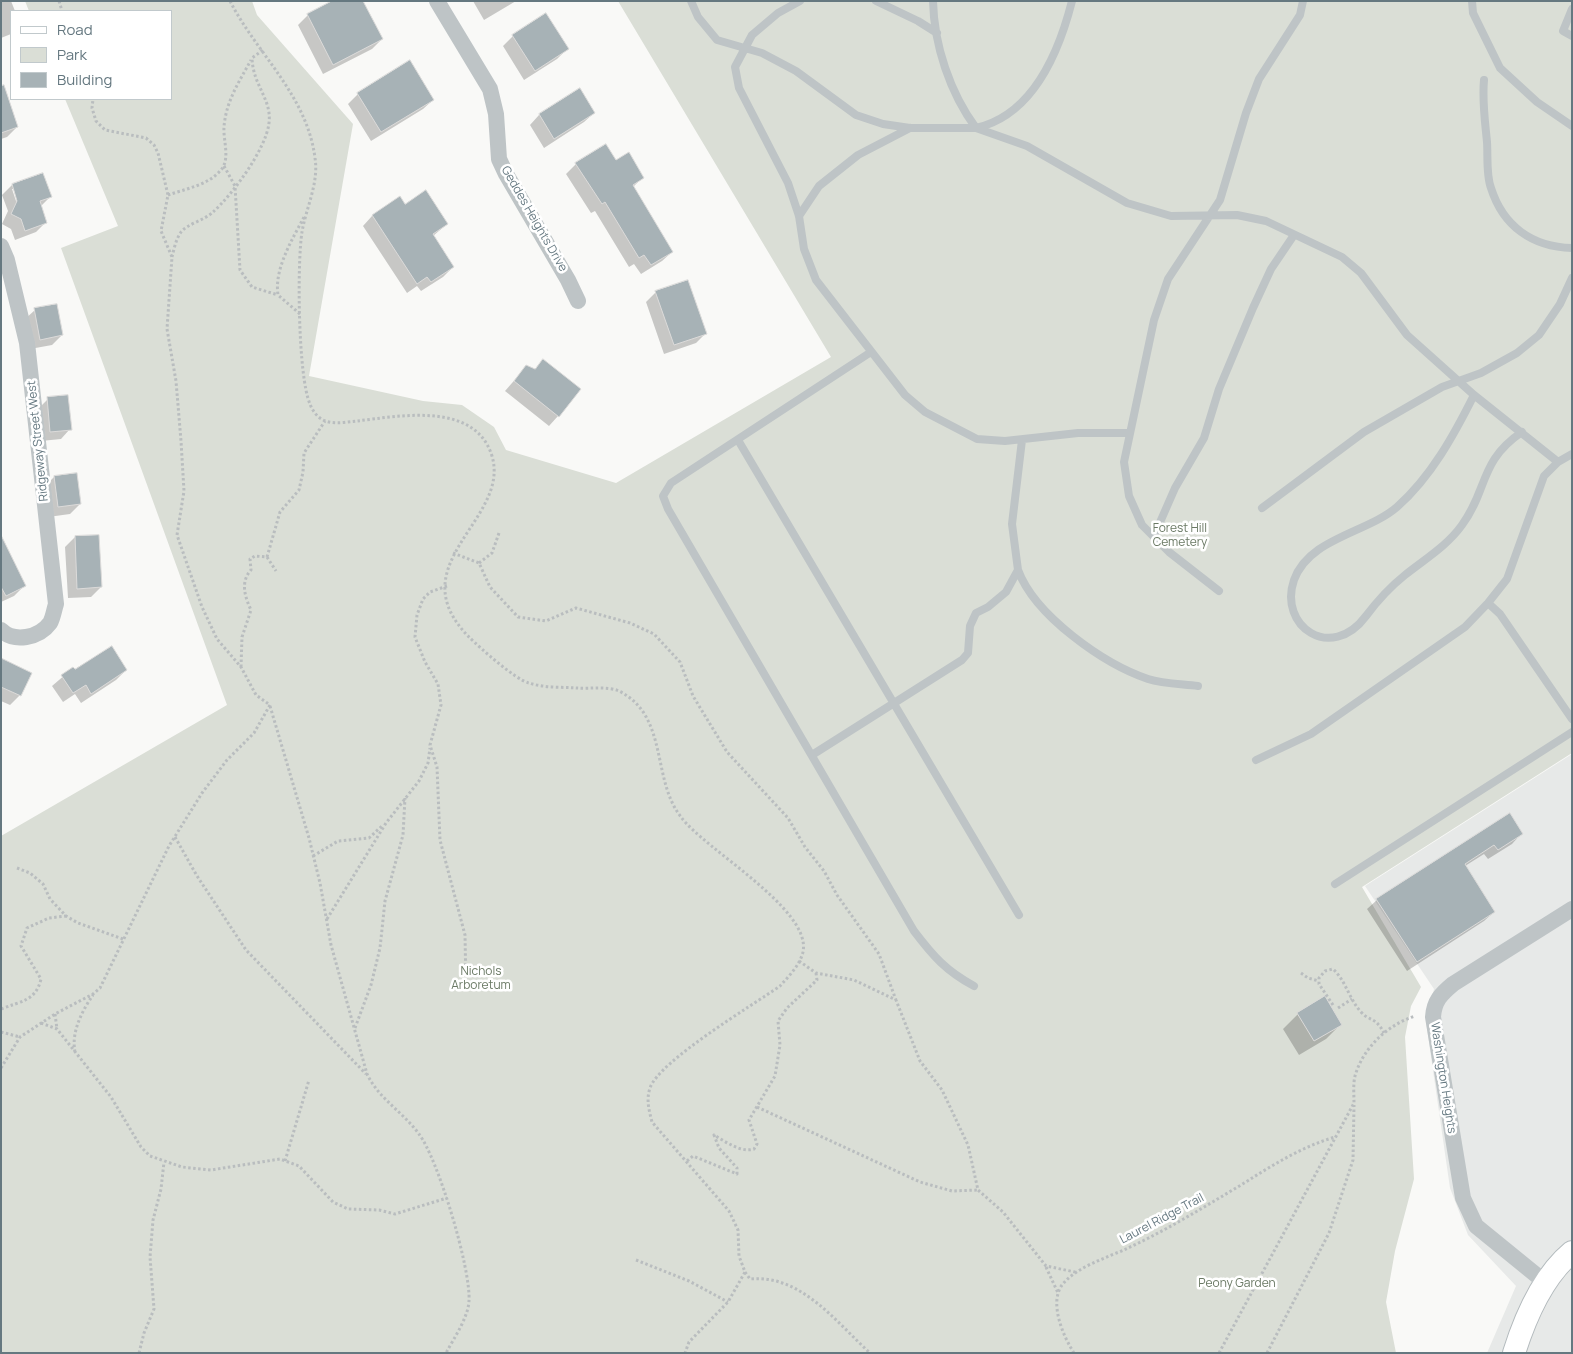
<!DOCTYPE html>
<style>
body{margin:0}
#map{position:relative;width:1573px;height:1354px;overflow:hidden;background:#f9f9f7;font-family:Manrope,sans-serif}
canvas{display:block}
.frame{position:absolute;inset:0;border:2px solid #657880;pointer-events:none}
.legend{position:absolute;left:10px;top:10px;width:162px;height:90px;box-sizing:border-box;background:#fff;border:1px solid #c1c9cc;margin:0;padding:6px 9px;list-style:none;font-size:15px;color:#657880}
.legend li{display:flex;align-items:center;gap:10px;height:25px}
.legend b{width:25px;border:1px solid #c1c9cc}
</style>
<div id="map">
<canvas width="1573" height="1354"></canvas>
<div class="frame"></div>
<ul class="legend">
<li><b style="height:6px;background:#fff"></b>Road</li>
<li><b style="height:14px;background:#daded6"></b>Park</li>
<li><b style="height:14px;background:#a7b2b6"></b>Building</li>
</ul>
</div>
<script>
const ctx = document.querySelector('canvas').getContext('2d');
ctx.lineJoin = 'round';
function fillPath(path, color) { ctx.fillStyle = color; ctx.fill(path, 'evenodd'); }
function strokePath(path, color, width, dash) { ctx.strokeStyle = color; ctx.lineWidth = width; ctx.lineCap = dash ? 'butt' : 'round'; ctx.setLineDash(dash || []); ctx.stroke(path); }
function drawText(font, color, halo, rows, align = 'center') {
  ctx.font = font + ' Manrope,sans-serif'; ctx.lineWidth = 5; ctx.setLineDash([]); ctx.textBaseline = 'middle'; ctx.strokeStyle = halo; ctx.fillStyle = color; for (const [text, x, y, turn = 0] of rows) {
    ctx.save(); ctx.translate(x, y); ctx.rotate((+turn || 0) * Math.PI / 180); ctx.textAlign = isNaN(turn) ? turn : align; if (halo) ctx.strokeText(text, 0, 0); ctx.fillText(text, 0, 0); ctx.restore();
  }
}
fillPath(new Path2D(`
 M 1572,754 L 1572,1353 L 1487,1353 L 1516,1286 L 1468,1235 L 1450,1188 L 1426,1022 L 1434,989 L 1365,886 Z`), '#e7e9e8');
fillPath(new Path2D(`
 M 25,1 L 252,1 L 257,15 L 353,124 L 309,376 L 423,401 L 462,405 L 494,427 L 506,450 L 616,483 L 831,357 L 618,1 L 1572,1 L 1572,753 L 1362,887 L 1421,987 L 1411,1006 L 1405,1037 L 1414,1179 L 1395,1251 L 1386,1302 L 1396,1353 L 1,1353 L 1,836 L 227,705 L 61,248 L 118,226 L 65,99 L 171,99 L 171,11 L 29,11 Z`), '#daded6');
fillPath(new Path2D(`
 M 1,1 L 11,1 L 15,11 L 11,11 L 11,34 L 1,38 Z
 M 473,1 L 516,1 L 484,20 Z
 M 308,15 L 382,39 L 372,49 L 323,74 L 298,25 Z
 M 546,15 L 567,49 L 557,59 L 524,80 L 503,46 L 513,36 Z
 M 409,62 L 433,100 L 423,109 L 371,141 L 348,104 L 358,94 Z
 M 580,90 L 594,113 L 584,122 L 544,148 L 530,125 L 539,115 Z
 M 1,98 L 17,127 L 7,137 L 1,139 Z
 M 616,162 L 643,177 L 633,187 L 672,252 L 662,261 L 641,274 L 634,264 L 629,267 L 595,211 L 591,213 L 566,174 L 576,164 Z
 M 43,175 L 50,197 L 40,207 L 46,222 L 36,232 L 15,240 L 11,229 L 2,224 L 8,211 L 2,195 L 12,185 ZM 12,189 L 15,189 L 18,207 Z
 M 400,198 L 405,205 L 447,224 L 433,236 L 453,267 L 443,277 L 421,291 L 417,286 L 407,293 L 363,226 L 372,216 Z
 M 656,292 L 706,333 L 696,343 L 664,354 L 646,302 Z
 M 35,310 L 62,335 L 52,345 L 30,349 L 25,319 Z
 M 543,360 L 558,416 L 549,426 L 505,391 L 526,367 L 534,370 Z
 M 48,399 L 70,429 L 61,439 L 41,441 L 38,409 Z
 M 54,477 L 80,504 L 70,514 L 48,517 L 44,487 Z
 M 75,537 L 101,587 L 91,597 L 68,598 L 65,547 Z
 M 1,542 L 24,586 L 14,596 L 1,602 Z
 M 1,659 L 20,695 L 10,705 L 1,701 Z
 M 73,668 L 75,671 L 126,670 L 116,680 L 81,703 L 75,694 L 63,702 L 52,686 Z
 M 1509,815 L 1521,834 L 1512,844 L 1488,859 L 1484,854 L 1465,866 L 1494,912 L 1484,921 L 1407,971 L 1367,909 L 1377,900 Z
 M 1298,1014 L 1341,1024 L 1326,1039 L 1299,1055 L 1283,1029 Z`), '#0003');
const building = new Path2D(`
 M 332,1 L 363,1 L 383,39 L 333,65 L 307,14 Z
 M 546,13 L 569,49 L 535,71 L 512,35 Z
 M 410,60 L 434,100 L 381,132 L 357,93 Z
 M 4,85 L 18,127 L 1,133 L 1,86 Z
 M 580,88 L 595,113 L 554,139 L 539,114 Z
 M 606,144 L 616,160 L 629,152 L 644,178 L 633,185 L 673,252 L 651,265 L 644,255 L 639,258 L 605,202 L 602,204 L 575,163 Z
 M 43,173 L 52,197 L 40,201 L 47,223 L 25,231 L 21,219 L 11,214 L 17,201 L 12,184 Z
 M 426,190 L 448,224 L 433,234 L 454,267 L 431,282 L 427,277 L 417,284 L 372,215 L 400,196 L 405,204 Z
 M 688,280 L 707,334 L 674,345 L 655,291 Z
 M 57,304 L 63,335 L 40,340 L 34,308 Z
 M 543,359 L 581,389 L 559,417 L 514,381 L 526,365 L 535,369 Z
 M 68,395 L 72,430 L 50,432 L 47,397 Z
 M 77,473 L 81,504 L 58,507 L 54,476 Z
 M 1,535 L 26,586 L 6,596 L 1,587 Z
 M 99,535 L 102,587 L 77,589 L 75,536 Z
 M 112,646 L 127,670 L 91,694 L 86,685 L 73,693 L 61,675 L 73,667 L 75,669 Z
 M 1,658 L 32,673 L 21,696 L 1,687 Z
 M 1510,813 L 1523,834 L 1498,850 L 1494,845 L 1465,864 L 1495,912 L 1417,962 L 1376,899 Z
 M 1325,996 L 1342,1025 L 1314,1041 L 1297,1013 Z`);
fillPath(building, '#a7b2b6');
strokePath(building, '#dbdad9', 1);
const secondary = new Path2D(`
 M 1514,1353 C 1525,1318 1543,1276 1572,1252`);
strokePath(secondary, '#b3babd', 24);
strokePath(new Path2D(`
 M 59,1 L 62,11
 M 230,1 C 257,54 307,95 315,158 C 319,183 306,208 302,232 C 297,263 298,377 310,404 C 312,410 317,417 323,420 C 333,425 346,422 357,421 C 400,416 475,401 492,456 C 511,520 397,564 469,637 C 480,648 516,680 529,683 C 544,688 562,687 577,688 C 590,689 608,686 619,691 C 669,716 651,779 681,817 C 704,849 812,909 803,952 C 800,965 789,976 780,986 C 753,1005 659,1061 650,1088 C 646,1100 649,1110 652,1122 L 729,1211 L 738,1230 L 739,1256 L 745,1272 L 728,1302 L 689,1342 L 685,1353
 M 224,166 L 235,186 L 240,270 L 252,287 L 278,295
 M 168,195 C 185,189 208,185 220,171 C 231,160 223,141 224,127 C 226,101 239,82 251,60
 M 172,257 C 174,249 176,239 181,232 C 187,224 205,220 213,212 C 233,194 266,149 269,123 C 272,99 253,86 252,58 L 263,50
 M 300,314 L 278,295 C 274,269 292,240 304,217
 M 453,553 L 479,563 L 490,587 L 518,617 L 546,621 L 576,608 L 630,623 L 654,634 L 680,662 L 693,696 L 727,752 L 788,818 L 805,847 L 824,871 L 837,895 L 879,954 L 896,1000
 M 267,557 L 276,571
 M 479,563 L 492,553 L 499,533
 M 447,586 L 430,592 L 423,599 L 417,615 L 415,637 L 425,662 L 438,684 L 441,705 L 430,745 L 437,767 L 440,840 L 465,935 L 466,987
 M 241,667 L 242,637 L 251,610 C 245,597 240,582 251,570 L 250,559 L 255,556 L 267,557 L 280,512 L 299,490 L 303,472 L 304,453 L 325,421
 M 270,706 L 309,838 L 320,883 L 331,945 L 367,1074 C 379,1099 403,1112 419,1134 C 438,1159 471,1269 469,1301 C 468,1318 454,1338 446,1353
 M 175,837 L 197,876 L 246,950 L 366,1074
 M 313,856 L 338,841 L 369,838 L 383,825
 M 17,868 L 30,873 L 43,884 L 50,899 L 66,916 L 78,923 L 123,939
 M 327,919 L 386,823 L 419,781 L 428,763 L 430,748
 M 799,961 L 816,973 L 854,980 L 896,1000 L 920,1061 L 942,1090 L 968,1145 L 978,1190 L 1003,1212 L 1046,1266 L 1075,1272
 M 1301,973 L 1308,978 L 1319,981
 M 1333,1005 L 1319,984 L 1319,978 L 1325,971 L 1333,969 C 1346,981 1349,999 1361,1012 C 1370,1022 1375,1016 1384,1033
 M 1338,1008 L 1352,999
 M 1,1009 C 21,1001 36,1001 41,979 L 21,946 L 27,928 L 49,918 L 66,916
 M 55,1014 L 57,1029
 M 41,1023 L 57,1029 L 111,1097 L 141,1147 L 150,1156 L 182,1167 L 211,1170 L 280,1159 L 299,1166 L 333,1202 L 348,1209 L 379,1210 L 395,1214 L 447,1198
 M 355,1028 L 371,985 L 380,948 L 385,901 L 403,835 L 405,798
 M 1,1032 L 20,1037
 M 75,1052 C 71,1032 82,1011 93,995
 M 1,1068 L 20,1037 L 55,1014 L 93,994 L 100,988 L 169,846 L 202,793 L 227,760 L 254,733 L 270,705 L 256,695 L 241,667 L 217,639 L 202,607 L 177,535 L 184,491 L 181,441 L 176,381 L 167,329 L 172,257 L 161,231 L 168,195 L 158,153 L 154,145 L 146,138 L 105,130 L 96,121 L 92,108 L 93,99
 M 757,1107 L 920,1182 L 952,1191 L 978,1190
 M 285,1161 L 309,1080
 M 687,1161 L 693,1156 L 737,1174 L 737,1168 L 719,1148 L 714,1135 C 726,1142 741,1153 754,1149 L 757,1144 L 749,1120 L 775,1076 L 780,1045 L 778,1021 L 787,1008 L 817,980 L 816,973
 M 636,1260 L 689,1281 L 728,1302
 M 1046,1267 L 1058,1293
 M 745,1272 L 750,1279 C 801,1274 836,1322 870,1353
 M 139,1353 L 144,1333 L 154,1309 L 150,1257 L 153,1220 L 161,1189 L 164,1162
 M 1074,1353 C 1063,1336 1049,1303 1062,1285 C 1077,1266 1107,1258 1128,1248 C 1167,1230 1204,1207 1241,1185 C 1271,1166 1301,1147 1335,1137
 M 1219,1353 L 1354,1103 C 1354,1095 1353,1084 1355,1076 C 1363,1048 1387,1025 1415,1016
 M 1267,1353 L 1329,1233 L 1353,1160 L 1354,1105`), '#b9bdbf', 3, [2.5, 2.5]);
strokePath(new Path2D(`
 M 691,1 L 698,17 L 717,40 L 762,53 L 796,71 L 856,115 L 883,124 L 910,128 L 976,128 L 1027,146 L 1127,203 L 1171,216 L 1237,215 L 1266,221 L 1342,257 L 1361,273 L 1407,335 L 1474,395 L 1558,462
 M 800,1 L 778,13 L 752,35 L 735,67 L 739,88 L 788,183 L 799,216 L 804,249 L 816,280 L 905,395 L 925,412 L 977,439 L 1005,441 L 1078,433 L 1129,433
 M 876,1 L 918,21 L 937,33
 M 933,1 C 934,45 950,93 976,128 C 1033,115 1059,52 1072,1
 M 1472,1 L 1473,13 L 1500,68 L 1537,102 L 1572,126
 M 1572,9 L 1563,31 L 1572,36
 M 1484,80 C 1482,101 1485,121 1487,142 C 1488,156 1486,175 1491,188 C 1503,226 1532,247 1572,248
 M 799,216 L 819,186 L 858,155 L 910,128
 M 871,352 L 671,483 L 663,496 L 668,509 L 914,931 C 933,956 946,971 974,986
 M 1474,395 C 1454,435 1431,477 1397,507 C 1367,533 1309,538 1294,580 C 1278,626 1331,663 1366,616 C 1378,600 1390,587 1405,575 C 1425,559 1447,546 1462,525 C 1488,490 1479,461 1522,432
 M 738,440 L 1019,915
 M 1262,508 L 1364,432 L 1442,387 L 1481,373 L 1517,353 L 1539,335 L 1560,304 L 1572,278
 M 1154,536 L 1175,488 L 1204,438 L 1219,389 L 1253,308 L 1271,269 L 1294,235
 M 1018,570 C 1035,616 1104,664 1148,679 C 1163,684 1182,684 1198,686
 M 1219,591 L 1169,552 L 1142,525 L 1129,496 L 1124,462 L 1154,320 L 1168,279 L 1220,200 L 1246,113 L 1259,79 L 1300,15 L 1303,1
 M 1488,603 L 1500,614 L 1572,719
 M 812,755 L 962,660 L 968,653 L 970,626 L 976,613 L 988,607 L 1006,592 L 1018,570 L 1012,524 L 1022,440
 M 1256,760 L 1311,734 L 1465,627 L 1488,603 L 1507,579 L 1544,476 L 1558,462 L 1572,454
 M 1335,884 L 1572,732`), '#bec4c6', 8);
strokePath(new Path2D(`
 M 437,1 L 490,89 L 496,114 L 499,159 L 506,174 L 568,280 L 578,301
 M 1,246 L 7,260 L 27,343 L 56,604 C 54,610 53,618 50,623 C 39,638 14,643 1,630
 M 1546,1283 L 1476,1226 L 1463,1198 L 1433,1017 C 1434,1001 1441,994 1453,984 L 1572,909`), '#bec4c6', 16);
strokePath(secondary, '#fff', 22);
drawText('12px', '#657880', '#fff', [
 ["Geddes Heights Drive",534,219,60],
 ["Ridgeway Street West",38,441,-96],
 ["Washington Heights",1443,1078,81],
 ["Laurel Ridge Trail",1162,1219,-28]
]);
drawText('12px', '#6a7964', '#fff', [
 ["Forest Hill",1180,529],
 ["Cemetery",1180,543],
 ["Nichols",481,972],
 ["Arboretum",481,986],
 ["Peony Garden",1237,1284]
]);
</script>
